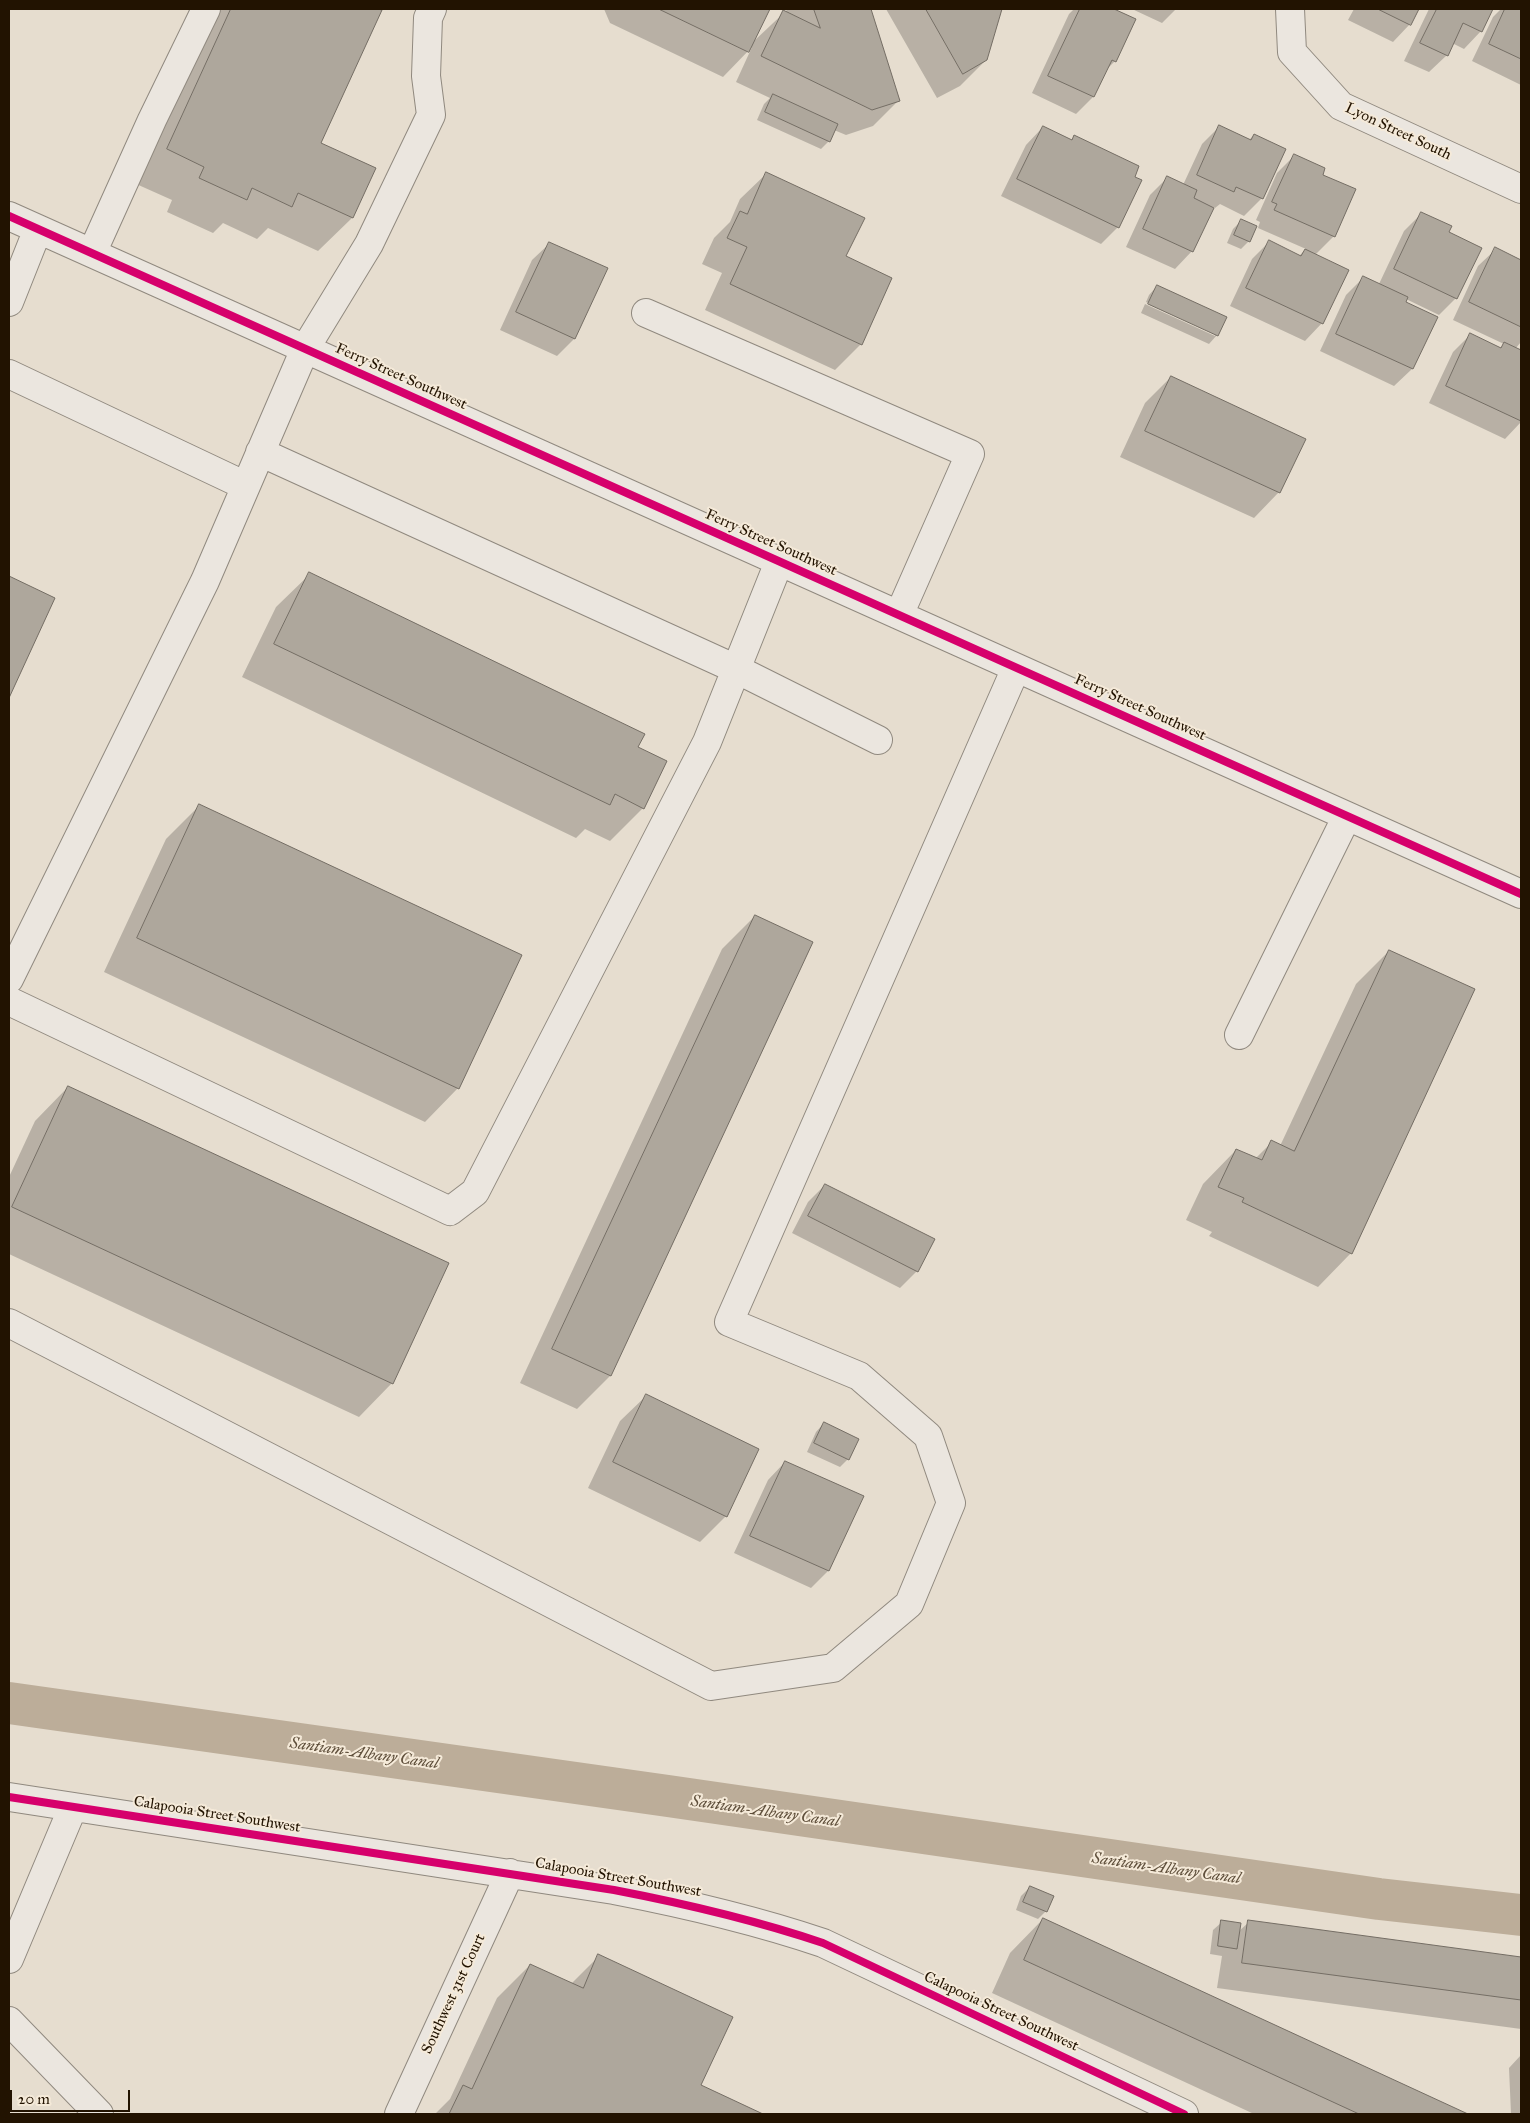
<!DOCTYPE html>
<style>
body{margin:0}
#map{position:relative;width:1530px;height:2123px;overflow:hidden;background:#e6ddcf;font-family:"IM FELL Great Primer",serif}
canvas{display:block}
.frame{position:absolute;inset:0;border:10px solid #221301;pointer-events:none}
.scale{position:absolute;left:10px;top:2090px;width:120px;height:22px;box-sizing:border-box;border:2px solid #221301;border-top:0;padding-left:6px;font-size:15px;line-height:18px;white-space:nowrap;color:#221301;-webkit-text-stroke:4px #f5ead9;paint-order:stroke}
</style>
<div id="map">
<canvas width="1530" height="2123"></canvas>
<div class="frame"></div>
<div class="scale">20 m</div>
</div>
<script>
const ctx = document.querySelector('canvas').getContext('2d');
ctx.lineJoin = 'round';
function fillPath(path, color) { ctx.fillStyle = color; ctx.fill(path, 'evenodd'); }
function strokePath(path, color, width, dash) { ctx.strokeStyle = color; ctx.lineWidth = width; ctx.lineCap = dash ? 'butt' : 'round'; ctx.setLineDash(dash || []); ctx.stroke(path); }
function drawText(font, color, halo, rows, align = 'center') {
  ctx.font = font + ' "IM FELL Great Primer",serif'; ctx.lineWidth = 4; ctx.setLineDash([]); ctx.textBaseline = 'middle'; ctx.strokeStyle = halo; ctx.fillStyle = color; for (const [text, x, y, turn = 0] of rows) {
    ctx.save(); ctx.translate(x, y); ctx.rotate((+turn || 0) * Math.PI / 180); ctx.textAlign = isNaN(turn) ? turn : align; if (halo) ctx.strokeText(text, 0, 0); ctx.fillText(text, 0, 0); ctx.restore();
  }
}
fillPath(new Path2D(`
 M 214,9 L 375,9 L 380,11 L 319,144 L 374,169 L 352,218 L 318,251 L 268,228 L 257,239 L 223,223 L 213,233 L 167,212 L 172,200 L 134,183 Z
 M 604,9 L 769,9 L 754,41 L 788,9 L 869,9 L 898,101 L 873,126 L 846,135 L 834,130 L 829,141 L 821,149 L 757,120 L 764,104 L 770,98 L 736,82 L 752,47 L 723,77 L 610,23 Z
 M 886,9 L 1000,9 L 986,60 L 960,86 L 937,98 Z
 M 1074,9 L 1111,9 L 1134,20 L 1115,61 L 1105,71 L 1093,97 L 1076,114 L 1032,93 L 1069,14 Z
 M 1132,9 L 1176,9 L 1162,23 Z
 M 1354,9 L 1418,9 L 1410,24 L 1393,42 L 1348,20 Z
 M 1429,9 L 1492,9 L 1481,31 L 1464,49 L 1452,43 L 1447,55 L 1429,72 L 1404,61 Z
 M 1501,9 L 1521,9 L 1521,85 L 1472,61 L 1493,17 Z
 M 1220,126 L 1249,140 L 1254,135 L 1262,198 L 1244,216 L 1220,204 L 1215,208 L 1213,207 L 1192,251 L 1175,269 L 1126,247 L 1150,195 L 1167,178 L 1183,185 L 1202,144 Z
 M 1043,127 L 1070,141 L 1075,136 L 1118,227 L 1101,244 L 1001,196 L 1026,145 Z
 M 1294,156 L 1321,176 L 1334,236 L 1315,255 L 1322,323 L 1305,341 L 1230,306 L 1252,259 L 1269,242 L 1299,256 L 1306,249 L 1258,228 L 1260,222 L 1256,220 L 1277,173 Z
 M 766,174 L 845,257 L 861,344 L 835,370 L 705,310 L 722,273 L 702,264 L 714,238 L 730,222 L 740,199 Z
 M 1422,213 L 1448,233 L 1456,298 L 1439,315 L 1406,299 L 1404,302 L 1436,317 L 1412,369 L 1394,386 L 1320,351 L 1346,295 L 1364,277 L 1379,284 L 1404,231 Z
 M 1241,221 L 1249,241 L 1241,249 L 1227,243 L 1233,229 Z
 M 550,243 L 606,269 L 574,339 L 557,356 L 500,330 L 532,260 Z
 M 1496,249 L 1521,261 L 1520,269 L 1521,270 L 1521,342 L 1515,349 L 1521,352 L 1521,422 L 1505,439 L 1429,403 L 1453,352 L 1470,335 L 1500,348 L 1504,344 L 1453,320 L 1478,266 Z
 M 1157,286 L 1225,317 L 1217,335 L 1209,344 L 1141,313 L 1145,304 L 1215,336 L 1215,333 L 1146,302 L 1149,295 Z
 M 1171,377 L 1279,492 L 1254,518 L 1120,457 L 1145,403 Z
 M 310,574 L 637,747 L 643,808 L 610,841 L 585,829 L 576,838 L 242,677 L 276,607 Z
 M 9,577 L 54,598 L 9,695 Z
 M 200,805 L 458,1088 L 425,1122 L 104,972 L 166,839 Z
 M 755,916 L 812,943 L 610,1376 L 577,1409 L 520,1383 L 722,949 Z
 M 1389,951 L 1351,1253 L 1318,1287 L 1209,1236 L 1212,1232 L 1186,1220 L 1203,1184 L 1236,1150 L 1255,1159 L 1272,1142 L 1280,1146 L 1356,984 Z
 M 68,1087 L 392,1383 L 359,1417 L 9,1254 L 9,1177 L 35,1121 Z
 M 825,1185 L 917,1271 L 900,1288 L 792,1233 L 808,1202 Z
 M 646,1396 L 726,1516 L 700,1542 L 588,1488 L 620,1421 Z
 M 824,1423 L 848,1459 L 840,1467 L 807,1452 L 816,1432 Z
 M 785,1462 L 828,1571 L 811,1588 L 734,1553 L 768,1480 Z
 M 1030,1887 L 1046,1911 L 1038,1919 L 1016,1910 L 1021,1896 Z
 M 1043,1919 L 1465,2114 L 1254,2114 L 992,1993 L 1010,1953 Z
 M 1222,1922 L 1238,1932 L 1249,1922 L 1521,1958 L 1521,2029 L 1217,1988 L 1222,1956 L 1210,1954 L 1213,1930 Z
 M 599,1956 L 700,2086 L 760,2114 L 435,2114 L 450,2099 L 497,1998 L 530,1965 L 571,1984 Z
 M 1521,2055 L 1521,2114 L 1511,2114 L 1509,2068 Z`), '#0003');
strokePath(new Path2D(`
 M 9,1703 L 668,1796 L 1379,1899 L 1521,1915`), '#bcad99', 42);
const building = new Path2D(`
 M 231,9 L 378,9 L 382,10 L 321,143 L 376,168 L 353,218 L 298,193 L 292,207 L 252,188 L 247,200 L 199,178 L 204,167 L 167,149 Z
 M 659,9 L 770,9 L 749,52 Z
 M 814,9 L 871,9 L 900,101 L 872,110 L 761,56 L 783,10 L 820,28 Z
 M 926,9 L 1002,9 L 987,60 L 963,74 Z
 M 1080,9 L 1114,9 L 1136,19 L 1116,62 L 1112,60 L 1094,97 L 1048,76 Z
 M 1378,9 L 1419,9 L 1411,25 Z
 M 1437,9 L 1493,9 L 1482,32 L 1463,23 L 1448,56 L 1420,43 Z
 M 1505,9 L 1521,9 L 1521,59 L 1489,44 Z
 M 773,94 L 838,124 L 830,142 L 765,112 Z
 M 1219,125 L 1251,140 L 1254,134 L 1286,149 L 1263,199 L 1236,187 L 1234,192 L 1197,175 Z
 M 1043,126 L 1072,140 L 1074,135 L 1139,166 L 1135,177 L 1142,180 L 1119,228 L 1017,179 Z
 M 1294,154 L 1325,168 L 1323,175 L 1356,189 L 1335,237 L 1274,210 L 1277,204 L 1272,202 Z
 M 766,172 L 865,218 L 846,256 L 892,278 L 862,345 L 730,284 L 747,247 L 727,238 L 740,211 L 747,214 Z
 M 1167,176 L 1197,190 L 1194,198 L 1214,208 L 1193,252 L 1143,229 Z
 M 1421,212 L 1452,226 L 1449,232 L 1482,248 L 1457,299 L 1394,269 Z
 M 1241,219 L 1257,226 L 1250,242 L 1234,235 Z
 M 1269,240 L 1301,256 L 1305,249 L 1349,270 L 1323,324 L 1246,288 Z
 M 549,242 L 608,268 L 575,339 L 516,312 Z
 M 1495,247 L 1521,260 L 1521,327 L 1469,302 Z
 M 1363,276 L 1408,297 L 1406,302 L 1438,317 L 1413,369 L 1336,334 Z
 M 1157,285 L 1227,317 L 1218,336 L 1148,304 Z
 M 1470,333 L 1501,348 L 1504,342 L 1521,350 L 1521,421 L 1446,386 Z
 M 1171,376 L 1306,439 L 1280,493 L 1145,431 Z
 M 309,572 L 645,734 L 638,747 L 667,761 L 644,809 L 615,794 L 610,805 L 274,644 Z
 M 9,576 L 55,598 L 9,698 Z
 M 199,804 L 522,955 L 459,1089 L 137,938 Z
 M 755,915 L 813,942 L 611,1376 L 552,1349 Z
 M 1389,950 L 1475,989 L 1352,1254 L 1242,1202 L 1244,1198 L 1218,1187 L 1236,1149 L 1262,1160 L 1271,1140 L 1294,1151 Z
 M 68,1086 L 449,1263 L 393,1384 L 12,1207 Z
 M 825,1184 L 935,1239 L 918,1272 L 808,1216 Z
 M 646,1394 L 759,1449 L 727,1517 L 613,1462 Z
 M 824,1422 L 859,1439 L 849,1460 L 814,1443 Z
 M 785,1461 L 864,1496 L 829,1571 L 750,1536 Z
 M 1030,1886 L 1054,1896 L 1047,1912 L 1023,1902 Z
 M 1043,1918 L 1468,2114 L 1359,2114 L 1024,1960 Z
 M 1221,1920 L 1241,1923 L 1237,1949 L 1218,1946 Z
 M 1248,1920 L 1521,1957 L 1521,2000 L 1242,1963 Z
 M 598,1954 L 733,2017 L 701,2085 L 763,2114 L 449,2114 L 463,2085 L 472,2089 L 530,1964 L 583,1988 Z`);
fillPath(building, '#aea79c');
strokePath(building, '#746d64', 1);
const minor = new Path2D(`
 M 1290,9 L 1292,52 L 1341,106 L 1521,189
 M 9,216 L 1521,894
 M 92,253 L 152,120 L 206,9
 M 9,302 L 38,229
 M 646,313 L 970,454 L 899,615
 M 9,374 L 246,486
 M 260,452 L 736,669 L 878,740
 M 9,979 L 205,581 L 305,349 L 369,244 L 431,115 L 426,76 L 428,18 L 432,9
 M 9,1001 L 450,1211 L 475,1192 L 707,742 L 779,562
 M 1239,1035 L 1347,816
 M 9,1323 L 711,1686 L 833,1668 L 909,1604 L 951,1503 L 928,1436 L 859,1376 L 729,1322 L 1016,668
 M 9,1797 L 614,1890 C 687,1904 752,1919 823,1943 L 1184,2114
 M 9,1959 L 73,1807
 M 9,2021 L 99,2114
 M 399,2114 L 510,1873`);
strokePath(minor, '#90897f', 30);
strokePath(minor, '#ebe6df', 28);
strokePath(new Path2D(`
 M 9,216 L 1521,894
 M 9,1797 L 614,1890 C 687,1904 752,1919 823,1943 L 1184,2114`), '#d6006c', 8);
drawText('15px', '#221301', '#f5ead9', [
 ["Lyon Street South",1398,132,25],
 ["Ferry Street Southwest",401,377,24],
 ["Ferry Street Southwest",771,543,24],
 ["Ferry Street Southwest",1140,708,24],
 ["Calapooia Street Southwest",217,1815,9],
 ["Calapooia Street Southwest",618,1878,10],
 ["Southwest 31st Court",454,1994,-65],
 ["Calapooia Street Southwest",1001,2012,25]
]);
drawText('italic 16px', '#5f4f3b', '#f5ead9', [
 ["Santiam-Albany Canal",364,1754,8],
 ["Santiam-Albany Canal",765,1812,8],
 ["Santiam-Albany Canal",1166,1869,8]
]);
</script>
